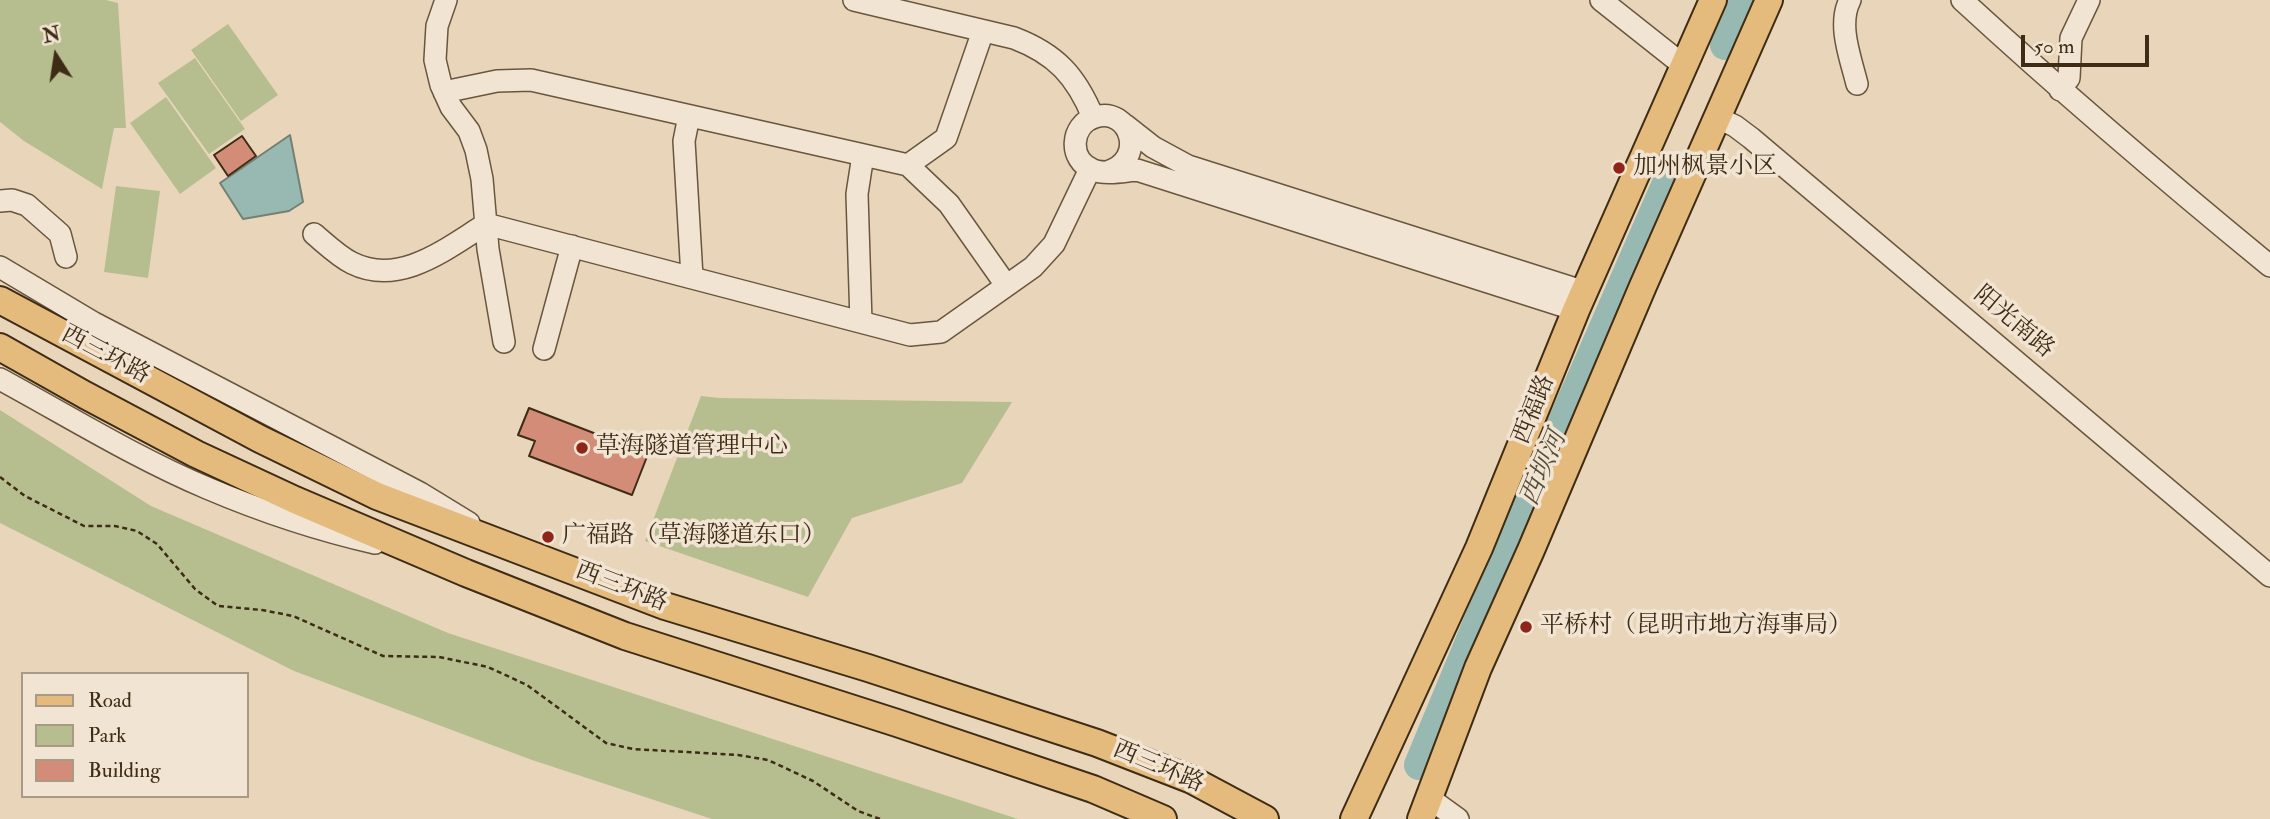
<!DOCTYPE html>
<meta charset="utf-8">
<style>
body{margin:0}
#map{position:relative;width:2270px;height:819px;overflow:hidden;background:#e9d6ba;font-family:"IM FELL Double Pica",serif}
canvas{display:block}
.legend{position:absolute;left:21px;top:672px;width:228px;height:126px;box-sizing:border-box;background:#f1e4d2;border:2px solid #a99a86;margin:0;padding:9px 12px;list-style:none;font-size:21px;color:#3e2c14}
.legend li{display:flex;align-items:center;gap:14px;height:35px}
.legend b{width:35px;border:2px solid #a99a86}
.north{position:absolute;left:21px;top:21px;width:70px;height:70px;-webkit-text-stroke:5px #f1e4d2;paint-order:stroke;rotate:348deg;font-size:19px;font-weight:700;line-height:28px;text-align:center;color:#3e2c14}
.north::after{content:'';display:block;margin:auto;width:24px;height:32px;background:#3e2c14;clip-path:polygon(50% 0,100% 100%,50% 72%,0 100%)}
.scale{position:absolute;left:2021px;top:35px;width:128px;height:32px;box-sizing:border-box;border:4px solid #3e2c14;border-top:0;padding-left:9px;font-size:21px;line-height:24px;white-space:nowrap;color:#3e2c14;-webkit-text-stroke:5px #f1e4d2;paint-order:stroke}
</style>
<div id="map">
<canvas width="2270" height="819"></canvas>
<ul class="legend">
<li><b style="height:9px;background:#e4bb7d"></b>Road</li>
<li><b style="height:19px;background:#b6be90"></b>Park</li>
<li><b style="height:19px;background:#d28c78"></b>Building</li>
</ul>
<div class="north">N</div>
<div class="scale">50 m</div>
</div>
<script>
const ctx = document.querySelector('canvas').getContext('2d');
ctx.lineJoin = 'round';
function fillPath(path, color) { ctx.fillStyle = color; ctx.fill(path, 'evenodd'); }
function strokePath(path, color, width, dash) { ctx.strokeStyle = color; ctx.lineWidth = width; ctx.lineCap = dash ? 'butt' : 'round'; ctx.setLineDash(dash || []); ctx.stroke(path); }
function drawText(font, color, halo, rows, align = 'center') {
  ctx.font = font + ' "IM FELL Double Pica","Noto Serif SC",serif'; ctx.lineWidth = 7; ctx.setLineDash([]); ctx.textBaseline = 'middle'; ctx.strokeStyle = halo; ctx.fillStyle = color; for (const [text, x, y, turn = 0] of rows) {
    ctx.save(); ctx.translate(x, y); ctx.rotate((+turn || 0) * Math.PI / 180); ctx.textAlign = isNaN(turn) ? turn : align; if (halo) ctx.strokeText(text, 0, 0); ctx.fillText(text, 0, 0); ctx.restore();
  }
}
fillPath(new Path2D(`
 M 0,0 L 106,0 L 118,3 L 126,128 L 114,128 L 102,189 L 24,141 L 0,122 Z
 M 228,24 L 278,95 L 241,121 L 191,50 Z
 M 195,58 L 245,129 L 209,154 L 158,83 Z
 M 166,97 L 216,168 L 180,194 L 130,123 Z
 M 116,186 L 160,191 L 148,278 L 104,272 Z
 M 701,396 L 720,398 L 1012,402 L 962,483 L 852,518 L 808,597 L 645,541 Z
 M 0,410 L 151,506 L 448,633 L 1018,819 L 712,819 L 532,760 L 294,671 L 0,523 Z`), '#b6be90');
const water = new Path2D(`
 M 290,135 L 303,202 L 289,211 L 243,219 L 220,183 Z`);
fillPath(water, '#97b9b2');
strokePath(water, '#738173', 2);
strokePath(new Path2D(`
 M 1725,45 L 1744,0
 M 1419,765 L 1530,497 L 1671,174`), '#97b9b2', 30);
const building = new Path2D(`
 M 242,136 L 256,156 L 228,176 L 214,155 Z
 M 529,408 L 648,454 L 632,495 L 529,456 L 535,441 L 518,435 Z`);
fillPath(building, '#d28c78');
strokePath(building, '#3e2c14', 2);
const minor = new Path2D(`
 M 446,0 L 437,26 L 435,60 L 441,85 L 451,107 L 469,131 L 476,150 L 482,179 L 488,249 L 504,342
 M 854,0 L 1014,38 C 1056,54 1076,76 1093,117
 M 1601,0 L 1683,65
 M 1850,0 C 1837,25 1851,59 1857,84
 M 1962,0 C 2062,92 2165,180 2270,266
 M 2060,90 L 2069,78 L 2071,38 L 2089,0
 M 444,92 L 497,81 L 531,80 L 908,165 L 949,204 L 1006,285
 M 689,116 L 684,141 L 692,277
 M 1716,117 L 1735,126 L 1751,138 L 2270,576
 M 1125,125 L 1153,147 L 1188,166 L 1585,292
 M 908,165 L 946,138 L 983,31
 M 1107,172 C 1148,160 1130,106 1095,117 C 1070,125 1068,160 1093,170 C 1106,175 1124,171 1137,170 L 1576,310
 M 0,201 L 12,200 L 27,205 L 60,234 L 66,257
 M 314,234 C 326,244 338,256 352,263 C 400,287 447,248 486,224 L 910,335 L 941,332 L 1033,267 L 1054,244 L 1090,169
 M 0,267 L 94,323 L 420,493 L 469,523
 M 861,322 L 857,194 L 863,155
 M 544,349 L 572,246
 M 0,379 C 68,416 136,458 207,488 C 261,511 318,530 375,543
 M 1429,798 L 1458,819`);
const major = new Path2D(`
 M 0,300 L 260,439 L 377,496 L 665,606 L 868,668 L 1097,743 L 1192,780 L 1265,819
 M 0,347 L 85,395 L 196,454 L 295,500 L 466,573 L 625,636 L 897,723 L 1093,789 L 1163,819
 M 1354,819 L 1479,548 L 1576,310 L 1713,0
 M 1421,819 L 1478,668 L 1531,550 L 1643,286 L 1769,0`);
strokePath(minor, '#69563e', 24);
strokePath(major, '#3e2c14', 30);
strokePath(new Path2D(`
 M 0,477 L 25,496 L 84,526 L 115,526 L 137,531 L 157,544 L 195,589 L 218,606 L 262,610 L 293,616 L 383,656 L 439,657 L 488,667 L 527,685 L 606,743 L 633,749 L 738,755 L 768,760 L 813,781 L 858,811 L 880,819`), '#3e2c14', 2.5, [5, 3.5]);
strokePath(minor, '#f1e4d2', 21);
strokePath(major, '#e4bb7d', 26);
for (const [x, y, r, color] of [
 [1619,168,7,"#8f2418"],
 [582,448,7,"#8f2418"],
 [548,537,7,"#8f2418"],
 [1526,627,7,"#8f2418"]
]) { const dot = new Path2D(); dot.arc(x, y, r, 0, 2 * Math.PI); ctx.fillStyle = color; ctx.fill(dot); strokePath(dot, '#f1e4d2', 2.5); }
drawText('24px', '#3e2c14', '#f1e4d2', [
 ["加州枫景小区",1633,168],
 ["草海隧道管理中心",596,448],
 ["广福路（草海隧道东口）",562,537],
 ["平桥村（昆明市地方海事局）",1540,627]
], 'left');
drawText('24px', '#3e2c14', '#f1e4d2', [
 ["阳光南路",2013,323,40],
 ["西三环路",105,356,28],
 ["西福路",1535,410,-68],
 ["西三环路",621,588,21],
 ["西三环路",1158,768,23]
]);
drawText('italic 26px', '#544f3c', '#f1e4d2', [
 ["西坝河",1545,469,-67]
]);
</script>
